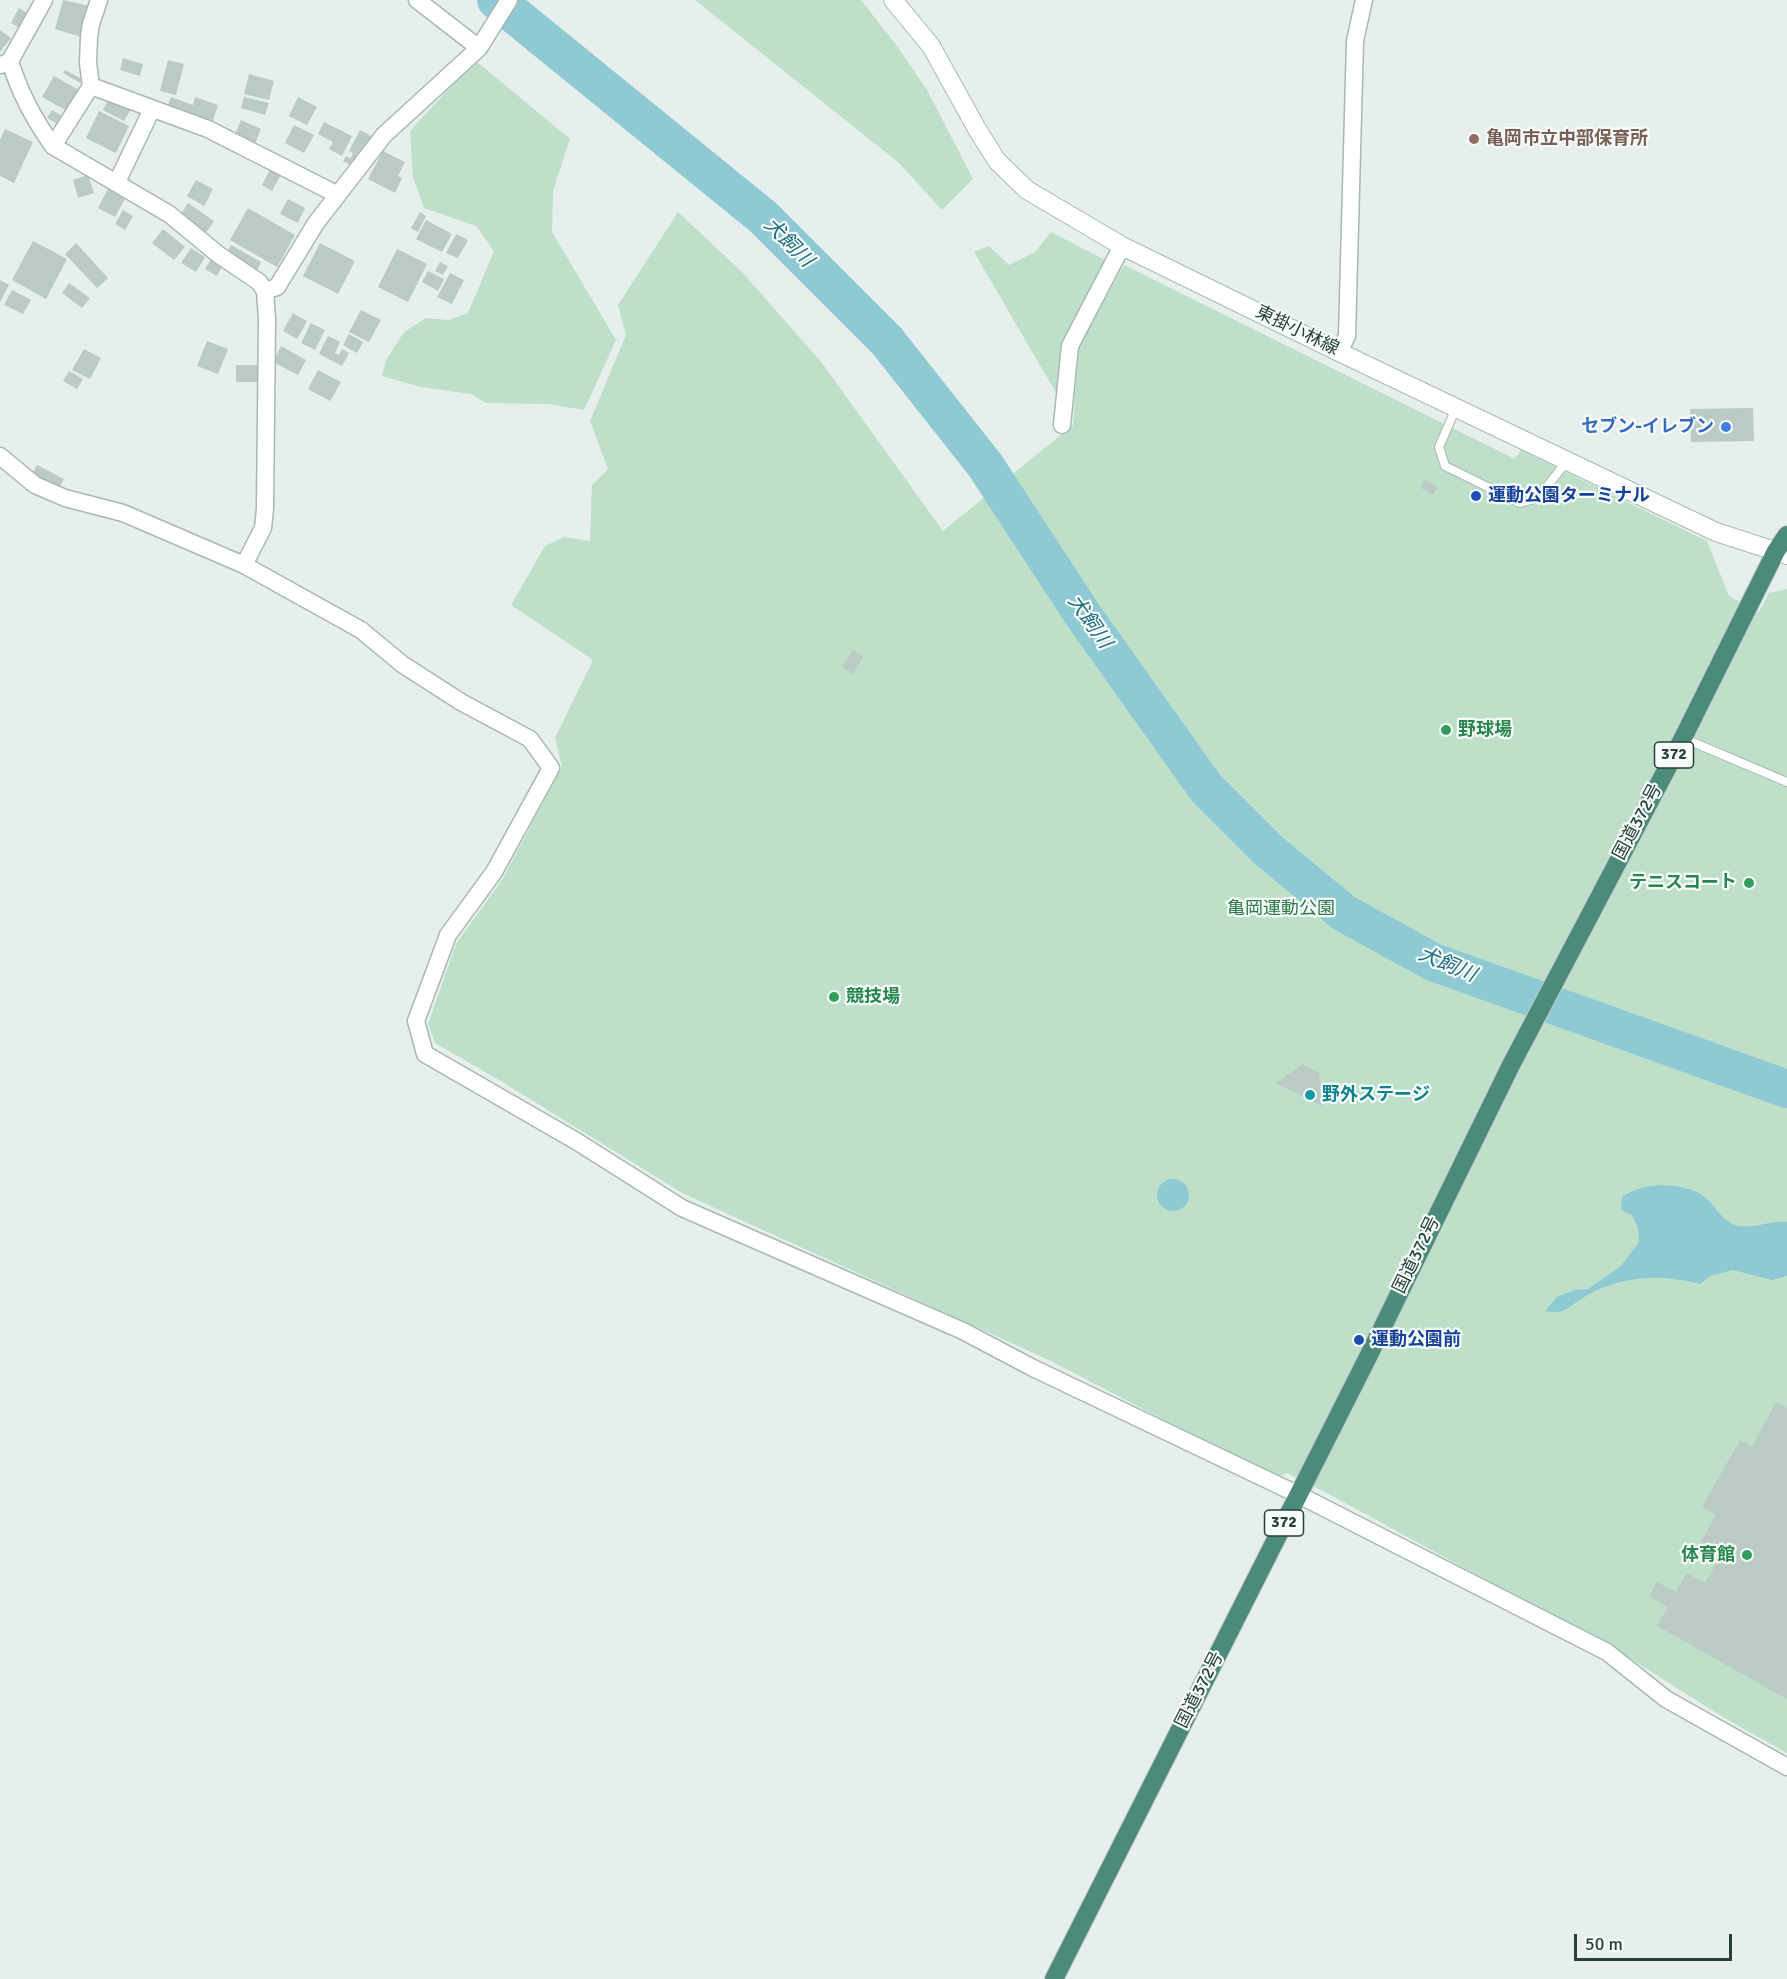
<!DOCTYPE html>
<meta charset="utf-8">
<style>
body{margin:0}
#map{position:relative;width:1787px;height:1979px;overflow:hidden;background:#e6efeb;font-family:Signika,sans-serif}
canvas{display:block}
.scale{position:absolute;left:1574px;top:1934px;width:158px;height:27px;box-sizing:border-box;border:3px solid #24423a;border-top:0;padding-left:8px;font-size:18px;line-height:21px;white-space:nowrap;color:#24423a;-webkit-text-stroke:4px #f7fbf9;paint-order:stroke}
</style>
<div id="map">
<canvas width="1787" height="1979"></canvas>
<div class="scale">50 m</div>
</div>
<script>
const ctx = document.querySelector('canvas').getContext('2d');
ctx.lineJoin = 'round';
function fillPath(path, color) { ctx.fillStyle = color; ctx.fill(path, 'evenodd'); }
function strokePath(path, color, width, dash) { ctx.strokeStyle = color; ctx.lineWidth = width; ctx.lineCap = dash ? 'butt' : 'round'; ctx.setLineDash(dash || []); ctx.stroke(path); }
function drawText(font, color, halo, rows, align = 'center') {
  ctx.font = font + ' Signika,"Noto Sans JP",sans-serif'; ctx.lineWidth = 4.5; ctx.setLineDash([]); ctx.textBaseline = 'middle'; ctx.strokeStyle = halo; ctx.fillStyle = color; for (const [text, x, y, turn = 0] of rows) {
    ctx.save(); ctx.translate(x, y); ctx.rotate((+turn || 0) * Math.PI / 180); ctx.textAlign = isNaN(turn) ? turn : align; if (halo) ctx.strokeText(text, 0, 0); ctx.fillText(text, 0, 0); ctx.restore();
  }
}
fillPath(new Path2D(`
 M 695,0 L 861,0 L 897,46 L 927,90 L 973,179 L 942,210 L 899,163 Z
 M 475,60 L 570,139 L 553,191 L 552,232 L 616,340 L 584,410 L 548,404 L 486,403 L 471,394 L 421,387 L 382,376 L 386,360 L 404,332 L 426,318 L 448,320 L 468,313 L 494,251 L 476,226 L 424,208 L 413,177 L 410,131 Z
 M 678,212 L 743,273 L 822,363 L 943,531 L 1073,425 L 1078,347 L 1124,265 L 1511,457 L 1514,459 L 1521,450 L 1707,541 L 1729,596 L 1759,612 L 1769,593 L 1787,589 L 1787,1753 C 1752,1734 1717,1714 1683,1692 C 1645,1668 1608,1642 1567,1624 L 1325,1492 L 1287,1473 L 1275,1478 L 1051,1361 L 684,1194 L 499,1080 L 435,1043 L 428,1024 L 456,944 L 502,880 L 562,767 L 555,738 L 593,660 L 511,605 L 545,546 L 564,537 L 590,541 L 592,485 L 608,469 L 590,421 L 626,335 L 618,305 Z
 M 1051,232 L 1107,261 L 1059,398 L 974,252 L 989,246 L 1009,265 L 1035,252 Z`), '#bfe0c8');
fillPath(new Path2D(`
 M1157 1195a16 16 0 1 1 32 0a16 16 0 1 1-32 0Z
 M 1662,1185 C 1678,1186 1695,1188 1707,1199 C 1715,1207 1724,1222 1735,1225 C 1753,1230 1769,1220 1787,1222 L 1787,1276 L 1772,1280 L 1733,1270 L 1710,1276 L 1700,1284 C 1672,1277 1646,1275 1617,1283 C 1606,1286 1592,1291 1583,1298 C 1568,1307 1564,1315 1545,1311 L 1557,1297 L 1575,1290 L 1588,1289 L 1621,1266 L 1639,1242 L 1638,1228 L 1632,1215 L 1621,1210 L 1622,1197 C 1635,1188 1647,1186 1662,1185 Z`), '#8ec9d4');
strokePath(new Path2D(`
 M 496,0 L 763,217 L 887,341 L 985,465 L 1083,615 L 1206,788 L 1268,850 L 1344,913 L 1433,962 L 1787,1089`), '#8ec9d4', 38);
fillPath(new Path2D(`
 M 63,0 L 89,6 L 81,37 L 55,29 Z
 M 19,8 L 31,15 L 23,30 L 11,23 Z
 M 0,30 L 11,38 L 0,52 Z
 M 123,58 L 143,64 L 140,76 L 120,70 Z
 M 168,60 L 184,64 L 176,95 L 160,91 Z
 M 65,70 L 84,80 L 82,84 L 63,73 Z
 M 249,74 L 274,81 L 269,100 L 244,94 Z
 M 54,76 L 79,90 L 67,111 L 42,97 Z
 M 171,97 L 193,105 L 195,97 L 218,105 L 212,123 L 167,107 Z
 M 244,97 L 269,103 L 265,115 L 241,108 Z
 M 298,97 L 317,107 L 307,125 L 289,116 Z
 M 109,98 L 131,109 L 124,121 L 103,110 Z
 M 52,110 L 64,117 L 60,125 L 47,118 Z
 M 99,111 L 129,126 L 116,153 L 86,138 Z
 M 241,120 L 261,129 L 254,146 L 234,137 Z
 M 324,122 L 352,136 L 342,156 L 329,149 L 333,142 L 318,134 Z
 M 294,125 L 314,135 L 304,153 L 285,143 Z
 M 5,129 L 33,142 L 14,183 L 0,176 L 0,140 Z
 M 360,130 L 375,138 L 354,167 L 343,161 L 346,156 L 351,158 L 353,153 L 349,151 Z
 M 383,151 L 405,162 L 398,176 L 402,178 L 395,193 L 368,179 Z
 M 270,170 L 281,175 L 272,191 L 262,185 Z
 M 88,175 L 94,193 L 78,198 L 73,180 Z
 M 196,180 L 213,189 L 204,206 L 187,196 Z
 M 108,189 L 125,199 L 115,217 L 98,208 Z
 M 288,199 L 305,208 L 298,223 L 280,214 Z
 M 188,203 L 214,221 L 205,234 L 179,217 Z
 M 248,208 L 295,235 L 277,267 L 230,240 Z
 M 123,210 L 133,216 L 125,230 L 115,224 Z
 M 420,212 L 426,216 L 418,232 L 411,228 Z
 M 426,220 L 452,234 L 442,252 L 416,239 Z
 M 163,229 L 185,247 L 174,260 L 152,243 Z
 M 456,234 L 468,240 L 458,258 L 446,253 Z
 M 33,241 L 67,259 L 46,299 L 12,280 Z
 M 76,243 L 108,278 L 97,288 L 65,254 Z
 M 320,243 L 355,261 L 338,294 L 303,276 Z
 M 231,245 L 261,262 L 256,273 L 225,255 Z
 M 191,248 L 205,257 L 196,272 L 181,263 Z
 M 397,249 L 427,264 L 408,302 L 378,287 Z
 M 211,259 L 223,265 L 217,276 L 205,269 Z
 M 440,262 L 448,266 L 443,275 L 435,271 Z
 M 428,271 L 444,279 L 438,291 L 422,282 Z
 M 450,273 L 464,280 L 452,304 L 437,297 Z
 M 0,280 L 9,285 L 0,302 Z
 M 69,283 L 90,298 L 82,308 L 62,293 Z
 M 12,290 L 31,300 L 23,314 L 4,305 Z
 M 361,310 L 381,320 L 369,342 L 349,332 Z
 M 293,313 L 307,321 L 297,339 L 283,331 Z
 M 311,323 L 325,330 L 315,350 L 301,343 Z
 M 349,334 L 363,342 L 357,353 L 343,345 Z
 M 328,336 L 340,342 L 335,353 L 339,355 L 342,349 L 349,353 L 342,366 L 319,354 Z
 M 207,341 L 228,349 L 218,374 L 197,366 Z
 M 281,346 L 306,360 L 298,375 L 273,362 Z
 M 84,349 L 101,358 L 90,379 L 72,370 Z
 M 236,365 L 257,365 L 257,382 L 236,382 Z
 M 318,370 L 341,382 L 330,401 L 308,389 Z
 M 69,371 L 83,379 L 77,389 L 63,381 Z
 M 1753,408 L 1754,441 L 1691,442 L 1690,409 Z
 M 37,465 L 64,479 L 59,489 L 32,475 Z
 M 1424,480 L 1438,487 L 1433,495 L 1421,488 Z
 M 853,650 L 863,657 L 853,674 L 842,667 Z
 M 1303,1064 L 1319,1073 L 1322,1106 L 1276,1083 Z
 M 1776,1402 L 1787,1408 L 1787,1699 L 1657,1626 L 1668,1607 L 1649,1596 L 1657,1582 L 1676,1592 L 1687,1573 L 1705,1583 L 1718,1561 L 1697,1549 L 1716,1515 L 1702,1507 L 1740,1440 L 1752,1447 Z`), '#bbcac4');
const service = new Path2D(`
 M 1456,408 L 1439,447 L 1445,466 L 1520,503 L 1538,498 L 1567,461
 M 1683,738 L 1787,782`);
const minor = new Path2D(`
 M 417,0 L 479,48
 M 10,61 C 19,91 35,121 53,146 L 169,214 L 219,255 L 259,282 L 265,291 L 267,319 L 265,509 L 263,528 L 244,565
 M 1,65 L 10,61 L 44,0
 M 91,86 L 208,129 L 338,195
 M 53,146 L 91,86 L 88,63 L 89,37 L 91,24 L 99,0
 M 117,182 L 152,109
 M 265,291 L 277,287 L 316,223 L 384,135 L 479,48 L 509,0
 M 1339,352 L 1347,336 L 1355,41 L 1364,0
 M 1062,425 L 1070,346 L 1122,246
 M 0,456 L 35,485 L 65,498 L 123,513 L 244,565 L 361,630 L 402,664 L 461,702 L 530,739 L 551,768 L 494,872 L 448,935 L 416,1021 L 425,1054 L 576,1141 L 682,1208 L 963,1331 L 1033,1368 L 1299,1495 L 1607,1652 L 1666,1699 L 1787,1767`);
const secondary = new Path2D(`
 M 893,0 L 931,46 L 977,129 L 997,161 L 1027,190 L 1122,246 L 1339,352 L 1716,532 L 1787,555`);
const trunk = new Path2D(`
 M 1054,1979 L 1369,1355 L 1511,1065 L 1683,738 L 1776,551 L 1787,535`);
strokePath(service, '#a8b8b2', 10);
strokePath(minor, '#a8b8b2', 19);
strokePath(secondary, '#a4bbb3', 20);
strokePath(trunk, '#c2cac8', 20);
strokePath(service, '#fff', 8);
strokePath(minor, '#fff', 16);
strokePath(secondary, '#fff', 18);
strokePath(trunk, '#4c8a7c', 18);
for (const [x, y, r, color] of [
 [1474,139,6,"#8d6e63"],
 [1726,427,6,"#3f7fe0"],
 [1476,496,6,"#1a4fb4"],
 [1446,730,6,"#2e9e5b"],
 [1749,883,6,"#2e9e5b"],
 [834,997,6,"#2e9e5b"],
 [1310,1095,6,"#0f9aa8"],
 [1359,1340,6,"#1a4fb4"],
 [1747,1555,6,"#2e9e5b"]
]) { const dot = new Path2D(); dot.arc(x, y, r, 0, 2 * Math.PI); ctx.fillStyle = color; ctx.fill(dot); strokePath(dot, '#f7fbf9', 2); }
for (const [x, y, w] of [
 [1674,755,39],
 [1284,1523,39]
]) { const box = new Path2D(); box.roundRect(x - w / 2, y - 13, w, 26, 4.5); ctx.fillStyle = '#f7fbf9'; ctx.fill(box); strokePath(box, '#24423a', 1.5); }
drawText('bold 16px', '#24423a', null, [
 ["372",1674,755],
 ["372",1284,1523]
]);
drawText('bold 18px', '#785e54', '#f7fbf9', [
 ["亀岡市立中部保育所",1486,139]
], 'left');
drawText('18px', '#24423a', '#f7fbf9', [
 ["東掛小林線",1297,331,26],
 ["国道372号",1638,822,-62],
 ["国道372号",1417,1255,-64],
 ["国道372号",1200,1690,-63]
]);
drawText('bold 18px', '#366cbe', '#f7fbf9', [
 ["セブン-イレブン",1714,427]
], 'right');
drawText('bold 18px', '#164399', '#f7fbf9', [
 ["運動公園ターミナル",1488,496],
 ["運動公園前",1371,1340]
], 'left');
drawText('bold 18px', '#27864d', '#f7fbf9', [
 ["野球場",1458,730],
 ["テニスコート",1737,883,"right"],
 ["競技場",846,997],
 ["体育館",1735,1555,"right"]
], 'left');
drawText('18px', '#2d7a4b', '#f7fbf9', [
 ["亀岡運動公園",1281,909]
]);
drawText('bold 18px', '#0d838f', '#f7fbf9', [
 ["野外ステージ",1322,1095]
], 'left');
drawText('italic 20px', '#1c6f80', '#f7fbf9', [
 ["犬飼川",788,243,45],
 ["犬飼川",1089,622,55],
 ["犬飼川",1447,965,23]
]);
</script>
